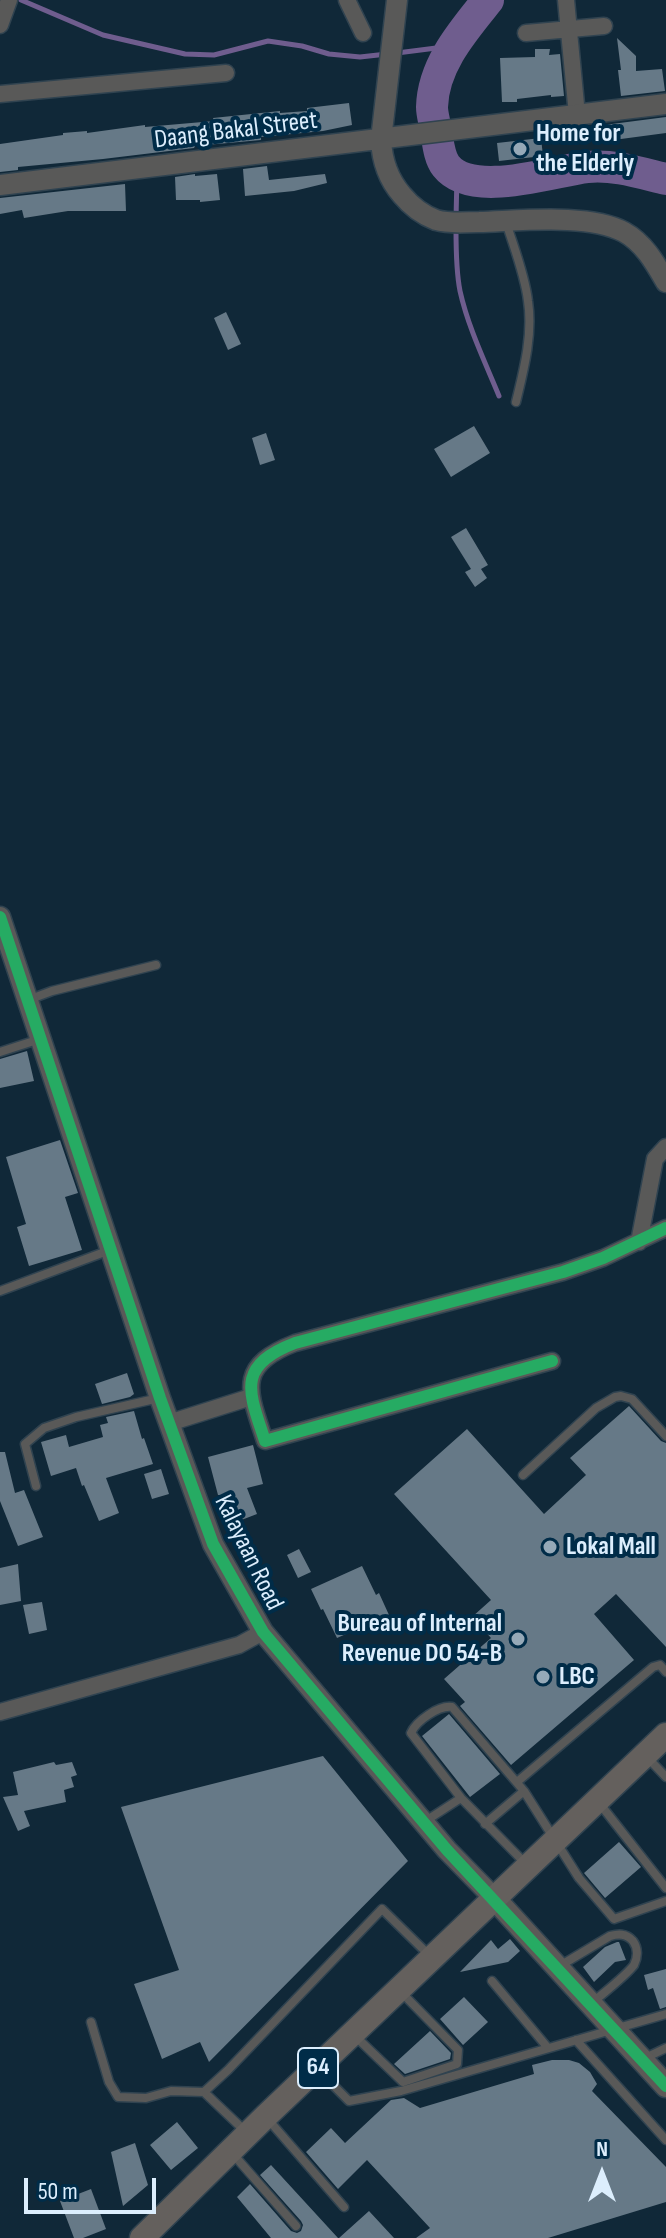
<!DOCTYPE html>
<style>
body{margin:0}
#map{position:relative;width:666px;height:2238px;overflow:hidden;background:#102838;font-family:"Sofia Sans Condensed",sans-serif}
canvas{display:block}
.north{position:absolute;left:562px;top:2134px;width:80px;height:80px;-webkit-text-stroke:6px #002c48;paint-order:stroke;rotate:0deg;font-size:22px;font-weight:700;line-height:32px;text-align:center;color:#dceefd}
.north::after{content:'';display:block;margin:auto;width:28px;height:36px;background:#dceefd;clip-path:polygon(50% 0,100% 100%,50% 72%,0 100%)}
.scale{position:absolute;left:24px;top:2178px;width:132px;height:36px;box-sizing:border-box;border:4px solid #dceefd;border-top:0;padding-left:10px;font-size:24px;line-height:28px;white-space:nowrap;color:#dceefd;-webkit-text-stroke:6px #002c48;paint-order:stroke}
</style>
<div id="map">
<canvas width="666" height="2238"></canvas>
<div class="north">N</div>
<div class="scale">50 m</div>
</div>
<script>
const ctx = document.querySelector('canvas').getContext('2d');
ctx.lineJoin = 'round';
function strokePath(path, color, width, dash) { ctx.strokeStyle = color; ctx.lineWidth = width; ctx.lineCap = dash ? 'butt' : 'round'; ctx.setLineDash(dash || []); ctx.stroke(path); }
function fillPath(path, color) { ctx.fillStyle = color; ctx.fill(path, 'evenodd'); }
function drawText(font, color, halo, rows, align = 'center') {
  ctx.font = font + ' "Sofia Sans Condensed",sans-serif'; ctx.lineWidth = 8; ctx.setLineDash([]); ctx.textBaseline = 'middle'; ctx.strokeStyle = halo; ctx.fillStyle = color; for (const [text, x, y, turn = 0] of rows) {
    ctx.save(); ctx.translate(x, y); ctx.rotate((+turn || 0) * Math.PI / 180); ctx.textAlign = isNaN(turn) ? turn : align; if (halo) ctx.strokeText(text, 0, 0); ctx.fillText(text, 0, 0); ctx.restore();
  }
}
strokePath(new Path2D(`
 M 21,0 L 103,35 L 185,54 L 214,55 L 268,41 L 302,46 L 329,54 L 360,57 L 387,54
 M 397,53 L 452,46
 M 456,219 L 457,175
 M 456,229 C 456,249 456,271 460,291 C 468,327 485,362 499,396`), '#6f5d8e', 5);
strokePath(new Path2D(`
 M 488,0 C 463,31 433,65 432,107 C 432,115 435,123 436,131 C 438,142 439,157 446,166 C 472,199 553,171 587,167 C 613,164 641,173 666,179`), '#6f5d8e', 32);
fillPath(new Path2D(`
 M 617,38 L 636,56 L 636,71 L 662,69 L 665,91 L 621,96 L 618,70 L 621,70 Z
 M 535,49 L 550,49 L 549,55 L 560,54 L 564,96 L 551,97 L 551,95 L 517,99 L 517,102 L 502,102 L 500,58 L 535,57 Z
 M 349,103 L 352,125 L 323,131 L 261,137 L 261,140 L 195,146 L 194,148 L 103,159 L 18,167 L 18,170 L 0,172 L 0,144 L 63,135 L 63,133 L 87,131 L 87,133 L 145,125 L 145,127 L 214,121 L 213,118 L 280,111 L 280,113 L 307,111 L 307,108 Z
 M 666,117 L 666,133 L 606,141 L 604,125 Z
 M 541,138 L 543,156 L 499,161 L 497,143 Z
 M 267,166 L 269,180 L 325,174 L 327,183 L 294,191 L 245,196 L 243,169 Z
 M 195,174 L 195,176 L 217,174 L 220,200 L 200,202 L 200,200 L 176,200 L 175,177 Z
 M 125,184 L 126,211 L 68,211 L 24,218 L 22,210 L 0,214 L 0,198 Z
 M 226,312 L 241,344 L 228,350 L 214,318 Z
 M 474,426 L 490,453 L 451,477 L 434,449 Z
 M 266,433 L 275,460 L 260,465 L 252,438 Z
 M 466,528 L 488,565 L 481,569 L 487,578 L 475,587 L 465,572 L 471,569 L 451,537 Z
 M 27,1051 L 34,1081 L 0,1088 L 0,1059 Z
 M 60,1140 L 78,1193 L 65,1197 L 82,1250 L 29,1266 L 17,1227 L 26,1224 L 6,1157 Z
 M 127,1373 L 134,1394 L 130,1397 L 102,1404 L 95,1384 Z
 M 629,1406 L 661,1441 L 666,1443 L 666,1647 L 616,1594 L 594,1614 L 634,1660 L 511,1765 L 460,1706 L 465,1702 L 444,1679 L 491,1638 L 472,1617 L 491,1600 L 394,1494 L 467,1429 L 544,1514 L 586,1475 L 570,1458 Z
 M 134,1411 L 142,1439 L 144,1438 L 153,1464 L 106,1478 L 119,1513 L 99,1521 L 84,1485 L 82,1486 L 76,1468 L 51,1476 L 41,1442 L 66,1435 L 69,1447 L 103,1437 L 100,1425 L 108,1423 L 106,1417 Z
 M 253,1445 L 263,1484 L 247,1488 L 257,1514 L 231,1524 L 220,1495 L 218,1495 L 208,1457 Z
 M 0,1452 L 5,1452 L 15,1493 L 24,1490 L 43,1537 L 18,1546 L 0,1501 Z
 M 161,1469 L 169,1494 L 152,1499 L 144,1474 Z
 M 299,1549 L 311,1572 L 298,1578 L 287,1555 Z
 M 18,1564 L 21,1601 L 0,1605 L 0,1568 Z
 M 362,1566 L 376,1595 L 379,1593 L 389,1615 L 337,1638 L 323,1609 L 321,1610 L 311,1589 Z
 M 42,1602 L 47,1630 L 29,1634 L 23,1605 Z
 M 449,1714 L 500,1774 L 470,1797 L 422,1736 Z
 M 323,1756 L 408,1861 L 209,2062 L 200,2042 L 162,2059 L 134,1984 L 179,1970 L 121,1807 Z
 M 54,1762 L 56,1765 L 72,1762 L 77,1775 L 71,1777 L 74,1787 L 64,1790 L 66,1802 L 24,1811 L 30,1826 L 18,1831 L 3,1797 L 18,1795 L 13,1772 Z
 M 619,1842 L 641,1867 L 605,1898 L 584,1873 Z
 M 510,1939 L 520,1951 L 508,1962 L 460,1972 L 491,1940 L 498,1949 Z
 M 617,1942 L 619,1942 L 626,1960 L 615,1962 L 594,1982 L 583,1967 L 605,1947 Z
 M 666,1969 L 666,2007 L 660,2009 L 653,1988 L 648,1990 L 644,1975 Z
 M 464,1997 L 488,2022 L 463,2045 L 440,2019 Z
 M 430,2031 L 451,2053 L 450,2059 L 405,2074 L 394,2064 Z
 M 552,2060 L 569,2060 L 579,2063 L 590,2072 L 597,2084 L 592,2091 L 666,2167 L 666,2202 L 548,2238 L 416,2238 L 430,2228 L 367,2160 L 338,2189 L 306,2152 L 331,2128 L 345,2143 L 391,2100 L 404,2098 L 420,2108 L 534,2074 L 532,2065 Z
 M 177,2122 L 198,2148 L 171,2170 L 150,2145 Z
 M 135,2143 L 148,2185 L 123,2206 L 111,2152 Z
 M 271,2165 L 338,2238 L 271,2238 L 237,2197 L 250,2184 L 291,2231 L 297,2233 L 301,2231 L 303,2225 L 301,2221 L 260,2175 Z
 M 91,2189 L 106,2229 L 83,2238 L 74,2238 L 60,2201 Z
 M 369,2211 L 394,2238 L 339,2238 Z`), '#667987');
const service = new Path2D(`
 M 506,222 C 514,248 525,275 528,301 C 533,335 524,369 516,402
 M 28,1000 L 52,991 L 156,965
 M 0,1052 L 40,1039
 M 0,1291 L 110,1250
 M 523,1475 L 596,1408 L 615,1397 L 621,1396 L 632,1399 L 666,1436
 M 36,1486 L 25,1444 L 44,1428 L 76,1417 L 159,1398
 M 647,1757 L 666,1777
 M 517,1782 L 653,1667 L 660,1665 L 666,1672
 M 600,1804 L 666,1888
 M 424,1822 L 461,1798
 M 485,1824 L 524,1791
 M 525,1863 L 461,1798 L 411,1733 C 416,1721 439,1705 452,1707 L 524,1791 L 579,1878 L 614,1919 L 666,1901
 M 558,1967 L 610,1936 C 618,1934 626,1933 633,1941 C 638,1948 638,1957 634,1965 C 626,1976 602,1994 591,2004
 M 492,1981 L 548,2048
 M 91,2022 L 109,2082 L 118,2097 L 146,2098 L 171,2091 L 204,2092 L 245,2131
 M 354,2035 L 403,2082 L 457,2064 L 458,2050 L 402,1993
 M 576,2040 L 666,2140
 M 643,2059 L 666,2048
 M 318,2070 L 349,2101 L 401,2091 L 666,2014
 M 204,2092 L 228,2070 L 382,1909 L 429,1955
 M 266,2117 L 344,2207
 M 233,2154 L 296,2226`);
const minor = new Path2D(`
 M 347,0 L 363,33
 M 566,0 L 577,115
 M 0,25 L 9,0
 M 526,33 L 604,26
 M 0,94 L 226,73
 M 639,1242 L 655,1159 L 666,1147
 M 552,1361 L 265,1441 C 249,1392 235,1366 295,1343 L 563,1272 L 603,1258 L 666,1228
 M 169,1423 L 251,1397
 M 0,1712 L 239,1645 L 263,1632`);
const tertiary = new Path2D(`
 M 397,0 L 381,140 C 382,161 388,179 402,195 C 411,206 423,215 436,220 C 450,224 465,222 479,222 C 519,221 589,213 624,232 C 644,243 655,263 666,282
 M 0,185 L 666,104
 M 0,917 L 160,1398 L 213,1544 L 263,1632 L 447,1850 L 494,1898`);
const secondary = new Path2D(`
 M 494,1898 L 666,2086`);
const primary = new Path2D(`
 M 142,2238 L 266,2116 L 666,1735`);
strokePath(service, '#304350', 11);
strokePath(minor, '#304350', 19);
strokePath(tertiary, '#304350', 23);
strokePath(secondary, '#304350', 25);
strokePath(primary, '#304350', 27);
strokePath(service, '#595958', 8);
strokePath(minor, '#595958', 16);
strokePath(tertiary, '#595958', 20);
strokePath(secondary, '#5c5957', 22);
strokePath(primary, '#64605d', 24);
strokePath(new Path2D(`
 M 0,917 L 160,1398 L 213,1544 L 263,1632 L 447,1850 L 666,2086
 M 552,1361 L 265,1441 C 249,1392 235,1366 295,1343 L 563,1272 L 603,1258 L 666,1228`), '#26ab63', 12);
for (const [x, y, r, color] of [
 [520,149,8,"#95a9b8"],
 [550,1547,8,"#95a9b8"],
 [518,1639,8,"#95a9b8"],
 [543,1677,8,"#95a9b8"]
]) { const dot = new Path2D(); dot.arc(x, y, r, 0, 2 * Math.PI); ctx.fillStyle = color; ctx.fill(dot); strokePath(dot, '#002c48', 3); }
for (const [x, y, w] of [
 [318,2068,40]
]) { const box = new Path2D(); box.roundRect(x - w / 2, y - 20, w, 40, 6); ctx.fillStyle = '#002c48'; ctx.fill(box); strokePath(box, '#dceefd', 2); }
drawText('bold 24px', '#dceefd', null, [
 ["64",318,2068]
]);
drawText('26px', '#dceefd', '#002c48', [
 ["Daang Bakal Street",236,131,-7],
 ["Kalayaan Road",248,1553,64]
]);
drawText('bold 26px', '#dceefd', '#002c48', [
 ["Home for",536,134],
 ["the Elderly",536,164],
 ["Lokal Mall",566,1547],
 ["Bureau of Internal",502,1624,"right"],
 ["Revenue DO 54-B",502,1654,"right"],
 ["LBC",559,1677]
], 'left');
</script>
